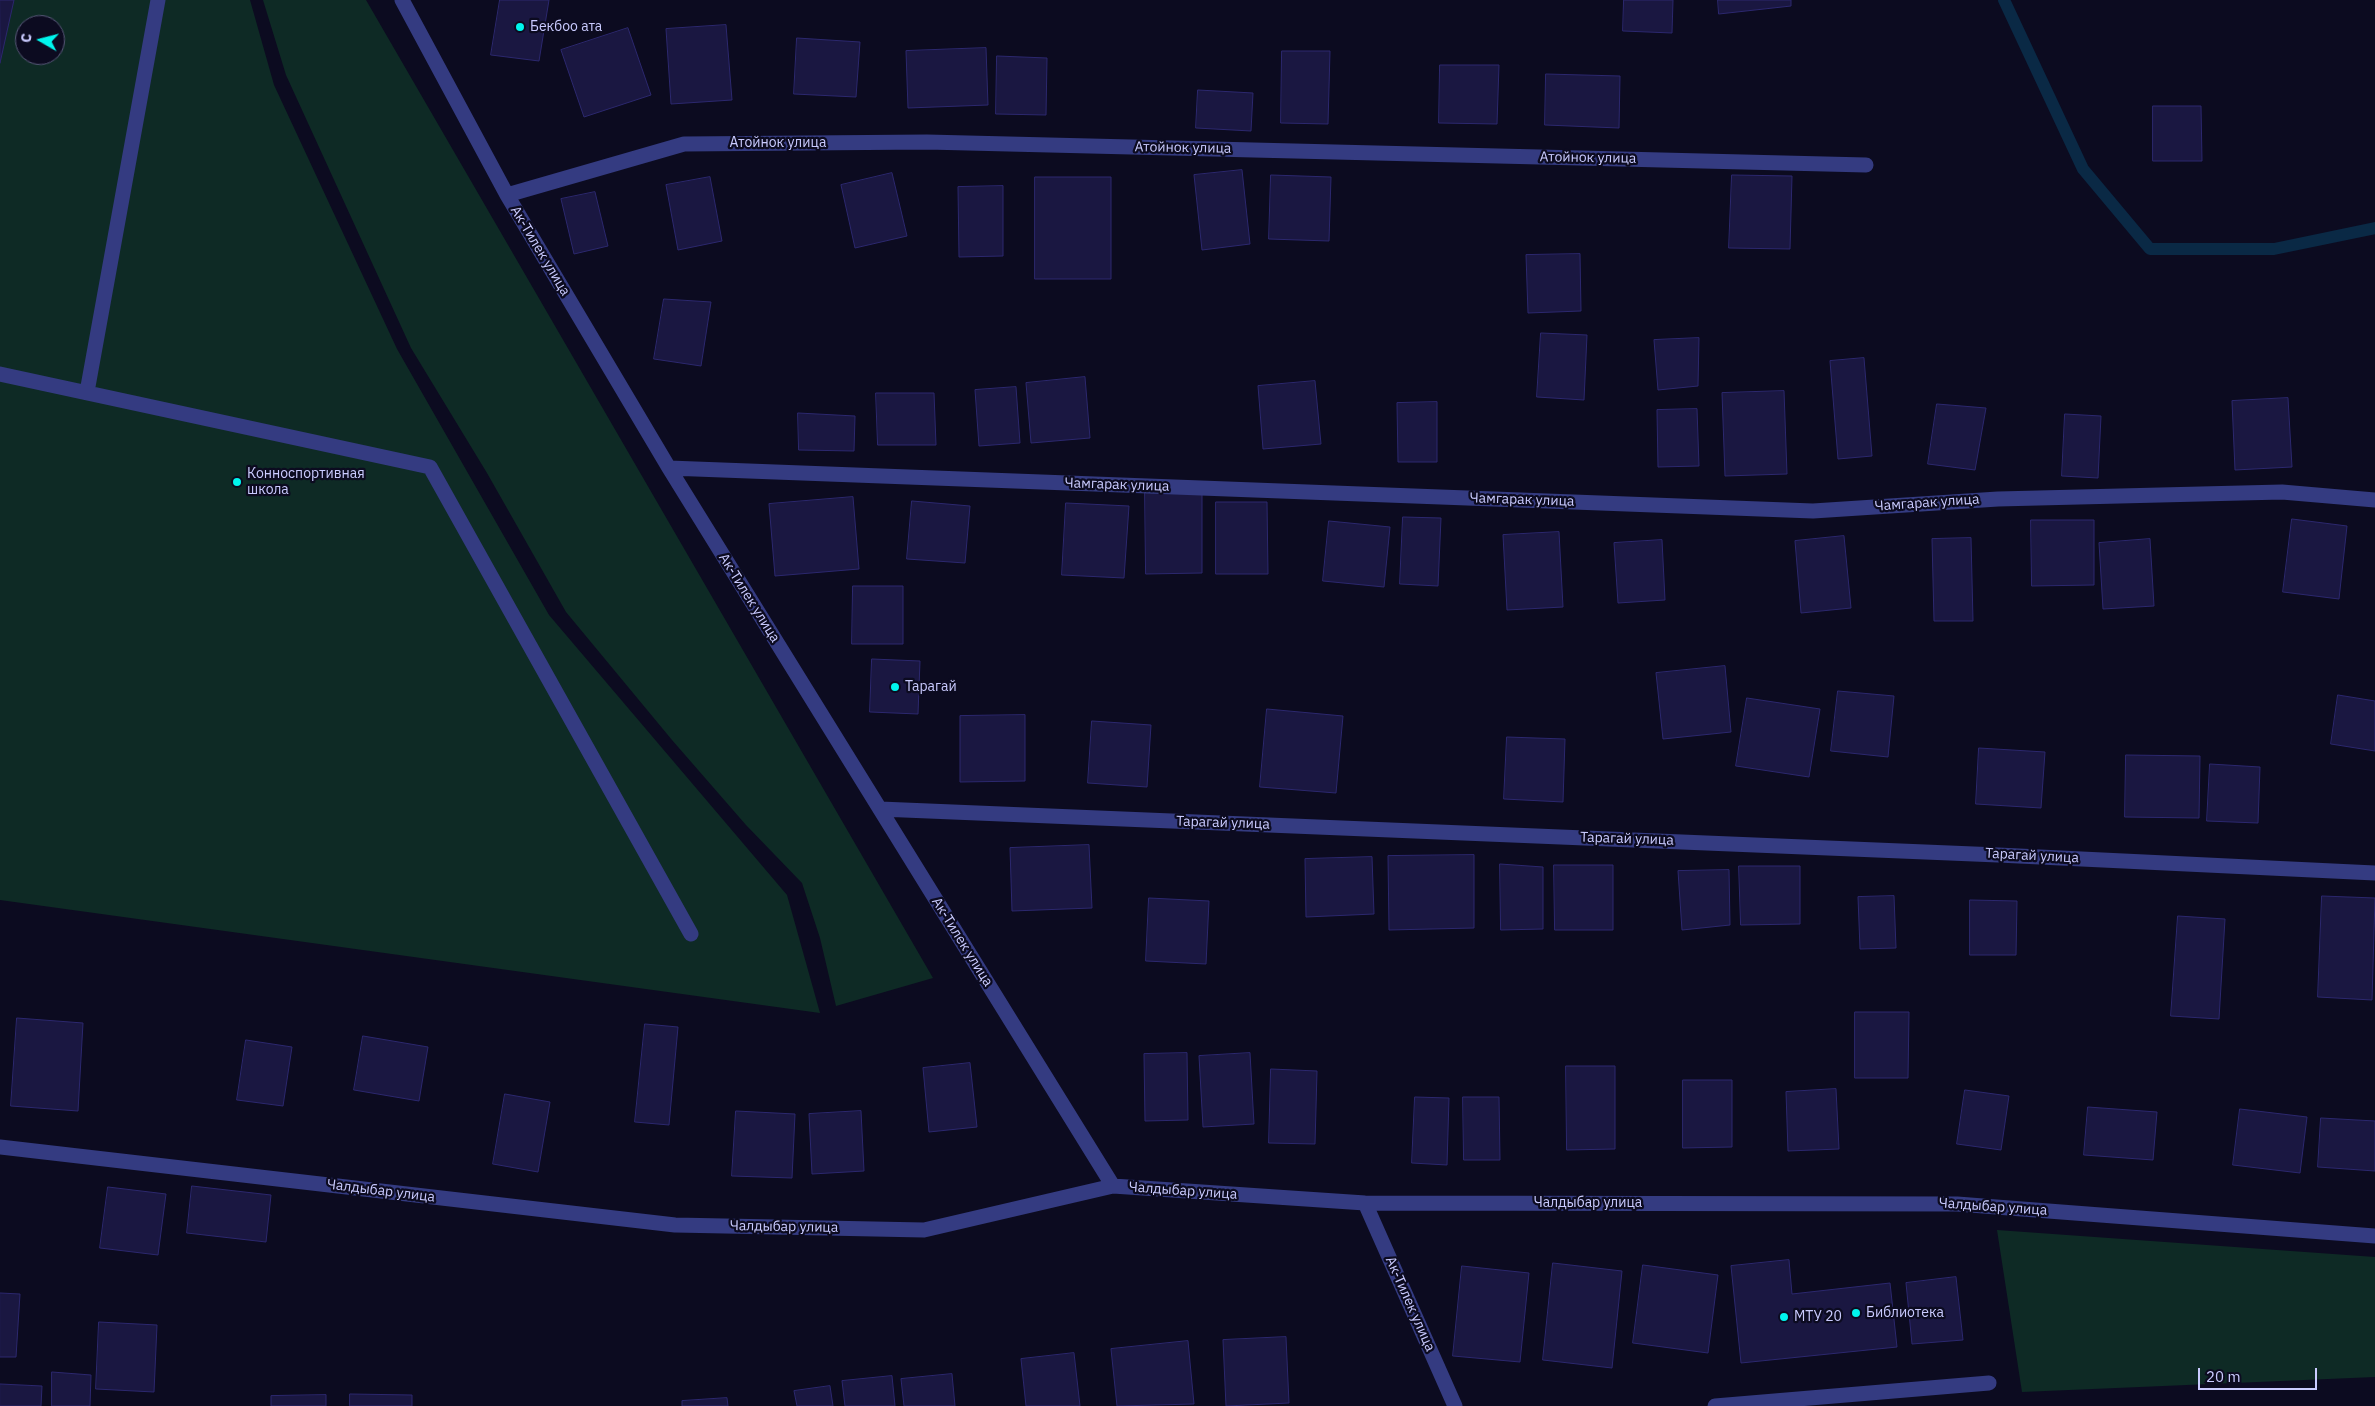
<!DOCTYPE html>
<meta charset="utf-8">
<style>
body{margin:0}
#map{position:relative;width:2375px;height:1406px;overflow:hidden;background:#0c0b20;font-family:"IBM Plex Sans",sans-serif}
canvas{display:block}
.north{position:absolute;left:15px;top:15px;width:50px;height:50px;box-sizing:border-box;background:#0c0b20;border:1px solid #585879;border-radius:50%;rotate:278deg;font-size:14px;font-weight:700;line-height:20px;text-align:center;color:#cacbff}
.north::after{content:'';display:block;margin:auto;width:18px;height:22px;background:#00f5ed;clip-path:polygon(50% 0,100% 100%,50% 72%,0 100%)}
.scale{position:absolute;left:2198px;top:1368px;width:119px;height:22px;box-sizing:border-box;border:2px solid #cacbff;border-top:0;padding-left:6px;font-size:15px;line-height:18px;white-space:nowrap;color:#cacbff;-webkit-text-stroke:4px #0c0b20;paint-order:stroke}
</style>
<div id="map">
<canvas width="2375" height="1406"></canvas>
<div class="north">С</div>
<div class="scale">20 m</div>
</div>
<script>
const ctx = document.querySelector('canvas').getContext('2d');
ctx.lineJoin = 'round';
function fillPath(path, color) { ctx.fillStyle = color; ctx.fill(path, 'evenodd'); }
function strokePath(path, color, width, dash) { ctx.strokeStyle = color; ctx.lineWidth = width; ctx.lineCap = dash ? 'butt' : 'round'; ctx.setLineDash(dash || []); ctx.stroke(path); }
function drawText(font, color, halo, rows, align = 'center') {
  ctx.font = font + ' "IBM Plex Sans",sans-serif'; ctx.lineWidth = 4.5; ctx.setLineDash([]); ctx.textBaseline = 'middle'; ctx.strokeStyle = halo; ctx.fillStyle = color; for (const [text, x, y, turn = 0] of rows) {
    ctx.save(); ctx.translate(x, y); ctx.rotate((+turn || 0) * Math.PI / 180); ctx.textAlign = isNaN(turn) ? turn : align; if (halo) ctx.strokeText(text, 0, 0); ctx.fillText(text, 0, 0); ctx.restore();
  }
}
fillPath(new Path2D(`
 M 0,0 L 250,0 L 274,85 L 397,349 L 549,615 L 787,895 L 820,1013 L 0,900 ZM 25,25 L 55,25 L 55,55 L 25,55 Z
 M 263,0 L 366,0 L 933,978 L 836,1006 L 820,938 L 802,883 L 746,825 L 672,740 L 566,612 L 487,473 L 411,348 L 286,75 Z
 M 1997,1230 L 2375,1257 L 2375,1377 L 2022,1392 Z`), '#0e2a25');
strokePath(new Path2D(`
 M 2004,0 L 2083,169 L 2150,249 L 2274,249 L 2375,228`), '#0a2945', 12);
const building = new Path2D(`
 M 0,0 L 14,0 L 0,63 Z
 M 500,0 L 549,0 L 539,61 L 491,55 Z
 M 1624,0 L 1673,0 L 1672,33 L 1623,31 Z
 M 1718,0 L 1791,0 L 1791,6 L 1719,14 Z
 M 726,25 L 732,100 L 671,104 L 666,29 Z
 M 628,28 L 651,95 L 584,117 L 561,50 Z
 M 797,38 L 860,42 L 856,97 L 794,94 Z
 M 986,48 L 988,105 L 908,108 L 906,51 Z
 M 1282,51 L 1330,51 L 1328,124 L 1281,123 Z
 M 997,56 L 1047,58 L 1046,115 L 996,114 Z
 M 1440,65 L 1499,65 L 1497,124 L 1439,123 Z
 M 1546,74 L 1620,76 L 1619,128 L 1545,125 Z
 M 1198,90 L 1253,93 L 1251,131 L 1196,128 Z
 M 2153,106 L 2201,106 L 2202,161 L 2153,161 Z
 M 1242,170 L 1250,244 L 1202,250 L 1194,175 Z
 M 892,173 L 907,236 L 855,248 L 841,185 Z
 M 1271,175 L 1331,177 L 1329,241 L 1269,239 Z
 M 1732,175 L 1792,176 L 1790,249 L 1729,248 Z
 M 710,177 L 722,241 L 678,250 L 666,185 Z
 M 1035,177 L 1111,177 L 1111,279 L 1035,279 Z
 M 1003,186 L 1003,256 L 959,257 L 958,187 Z
 M 595,192 L 608,246 L 574,254 L 561,199 Z
 M 1580,254 L 1581,311 L 1528,313 L 1526,255 Z
 M 664,299 L 711,302 L 701,366 L 654,359 Z
 M 1541,333 L 1587,335 L 1584,400 L 1537,397 Z
 M 1699,338 L 1698,386 L 1658,390 L 1654,340 Z
 M 1864,358 L 1872,456 L 1838,459 L 1830,361 Z
 M 1085,377 L 1090,438 L 1031,443 L 1026,383 Z
 M 1315,381 L 1321,444 L 1263,449 L 1258,386 Z
 M 1016,387 L 1020,443 L 979,446 L 975,390 Z
 M 1784,391 L 1787,474 L 1725,476 L 1722,393 Z
 M 876,393 L 934,393 L 936,445 L 878,445 Z
 M 2288,398 L 2292,467 L 2235,470 L 2232,401 Z
 M 1437,402 L 1437,462 L 1398,462 L 1397,403 Z
 M 1937,404 L 1986,408 L 1975,470 L 1928,464 Z
 M 1697,409 L 1699,466 L 1658,467 L 1657,410 Z
 M 798,413 L 855,416 L 854,451 L 799,450 Z
 M 2065,414 L 2101,416 L 2098,478 L 2062,476 Z
 M 1145,492 L 1202,492 L 1202,573 L 1146,574 Z
 M 853,497 L 859,569 L 775,576 L 769,504 Z
 M 912,501 L 970,506 L 965,563 L 907,559 Z
 M 1216,502 L 1267,502 L 1268,574 L 1216,574 Z
 M 1066,503 L 1129,506 L 1124,578 L 1062,575 Z
 M 1403,517 L 1441,518 L 1438,586 L 1400,584 Z
 M 2292,519 L 2347,526 L 2339,599 L 2283,592 Z
 M 2031,520 L 2094,520 L 2094,585 L 2032,586 Z
 M 1329,521 L 1390,527 L 1384,587 L 1323,581 Z
 M 1559,532 L 1563,607 L 1507,610 L 1503,535 Z
 M 1844,536 L 1851,608 L 1801,613 L 1795,541 Z
 M 1971,538 L 1973,621 L 1934,621 L 1932,539 Z
 M 2150,539 L 2154,606 L 2103,609 L 2099,543 Z
 M 1662,540 L 1665,600 L 1618,603 L 1614,543 Z
 M 853,586 L 903,586 L 903,644 L 852,644 Z
 M 872,659 L 920,661 L 918,714 L 870,712 Z
 M 1725,666 L 1731,732 L 1663,739 L 1656,673 Z
 M 1838,691 L 1894,696 L 1888,757 L 1831,751 Z
 M 2338,695 L 2375,701 L 2375,751 L 2331,744 Z
 M 1747,698 L 1820,709 L 1809,777 L 1736,766 Z
 M 1267,709 L 1343,716 L 1336,793 L 1260,787 Z
 M 1025,715 L 1025,781 L 960,782 L 960,716 Z
 M 1092,721 L 1151,725 L 1147,787 L 1088,783 Z
 M 1507,737 L 1565,739 L 1563,802 L 1504,799 Z
 M 1979,748 L 2045,752 L 2041,808 L 1976,804 Z
 M 2126,755 L 2200,756 L 2199,818 L 2125,817 Z
 M 2210,764 L 2260,767 L 2258,823 L 2207,821 Z
 M 1089,845 L 1092,908 L 1012,911 L 1010,848 Z
 M 1474,855 L 1474,928 L 1389,930 L 1388,856 Z
 M 1372,857 L 1374,914 L 1306,917 L 1305,859 Z
 M 1500,864 L 1543,867 L 1543,929 L 1501,930 Z
 M 1554,865 L 1613,865 L 1613,930 L 1555,930 Z
 M 1739,866 L 1800,866 L 1800,924 L 1741,925 Z
 M 1729,870 L 1730,925 L 1682,930 L 1678,871 Z
 M 1894,896 L 1896,948 L 1860,949 L 1858,897 Z
 M 2322,896 L 2375,898 L 2372,1000 L 2318,997 Z
 M 1149,898 L 1209,901 L 1206,964 L 1146,961 Z
 M 1970,900 L 2017,901 L 2016,955 L 1970,955 Z
 M 2178,916 L 2225,919 L 2219,1019 L 2171,1016 Z
 M 1855,1012 L 1909,1012 L 1908,1078 L 1855,1078 Z
 M 17,1018 L 83,1023 L 78,1111 L 11,1106 Z
 M 645,1024 L 678,1027 L 669,1125 L 635,1122 Z
 M 363,1036 L 428,1047 L 419,1101 L 354,1090 Z
 M 246,1040 L 292,1047 L 283,1106 L 237,1100 Z
 M 1187,1053 L 1188,1120 L 1145,1121 L 1144,1054 Z
 M 1250,1053 L 1254,1124 L 1203,1127 L 1199,1056 Z
 M 970,1063 L 977,1127 L 929,1132 L 923,1068 Z
 M 1566,1066 L 1615,1066 L 1615,1149 L 1567,1150 Z
 M 1271,1069 L 1317,1071 L 1315,1144 L 1269,1143 Z
 M 1683,1080 L 1732,1080 L 1732,1147 L 1683,1148 Z
 M 1836,1089 L 1839,1149 L 1788,1151 L 1786,1092 Z
 M 1965,1090 L 2009,1096 L 2001,1150 L 1957,1144 Z
 M 505,1094 L 550,1102 L 538,1172 L 493,1164 Z
 M 1415,1097 L 1449,1098 L 1447,1165 L 1412,1163 Z
 M 1463,1097 L 1499,1097 L 1500,1160 L 1464,1160 Z
 M 2088,1107 L 2157,1112 L 2153,1160 L 2084,1155 Z
 M 2240,1109 L 2307,1117 L 2300,1173 L 2233,1165 Z
 M 736,1111 L 795,1114 L 792,1178 L 732,1176 Z
 M 861,1111 L 864,1171 L 812,1174 L 809,1114 Z
 M 2321,1118 L 2375,1121 L 2375,1171 L 2318,1167 Z
 M 192,1186 L 271,1195 L 266,1242 L 187,1233 Z
 M 108,1187 L 166,1194 L 158,1255 L 100,1248 Z
 M 1789,1260 L 1792,1294 L 1890,1283 L 1897,1347 L 1741,1363 L 1731,1266 Z
 M 1553,1263 L 1622,1271 L 1612,1368 L 1543,1360 Z
 M 1643,1265 L 1718,1275 L 1708,1353 L 1633,1343 Z
 M 1462,1266 L 1529,1273 L 1520,1362 L 1453,1356 Z
 M 1956,1277 L 1963,1340 L 1912,1344 L 1906,1283 Z
 M 0,1293 L 20,1294 L 16,1357 L 0,1357 Z
 M 99,1322 L 157,1325 L 154,1392 L 96,1389 Z
 M 1286,1337 L 1289,1403 L 1226,1406 L 1223,1340 Z
 M 1188,1341 L 1194,1404 L 1117,1406 L 1111,1349 Z
 M 1074,1353 L 1080,1406 L 1026,1406 L 1021,1359 Z
 M 52,1372 L 91,1375 L 90,1406 L 52,1406 Z
 M 952,1374 L 955,1406 L 904,1406 L 901,1379 Z
 M 892,1376 L 895,1406 L 845,1406 L 842,1381 Z
 M 0,1384 L 42,1386 L 41,1406 L 0,1406 Z
 M 830,1386 L 833,1406 L 797,1406 L 794,1391 Z
 M 350,1394 L 412,1395 L 412,1406 L 350,1406 Z
 M 326,1395 L 326,1406 L 271,1406 L 271,1396 Z
 M 727,1398 L 728,1406 L 682,1406 L 682,1401 Z`);
fillPath(building, '#1a1741');
strokePath(building, '#2c286e', 1);
strokePath(new Path2D(`
 M 402,0 L 507,195 L 669,468 L 1113,1186
 M 507,195 L 684,144 L 927,142 L 1866,165
 M 0,374 L 430,467 L 691,934
 M 87,392 L 158,0
 M 669,468 L 1813,511 L 1998,499 L 2282,492 L 2375,500
 M 880,809 L 1998,855 L 2375,873
 M 0,1147 L 675,1225 L 924,1230 L 1113,1186 L 1365,1203 L 1957,1204 L 2375,1236
 M 1365,1203 L 1455,1406
 M 1715,1406 L 1989,1383`), '#343b81', 15);
for (const [x, y, r, color] of [
 [520,27,5,"#00f5ed"],
 [237,482,5,"#00f5ed"],
 [895,687,5,"#00f5ed"],
 [1856,1313,5,"#00f5ed"],
 [1784,1317,5,"#00f5ed"]
]) { const dot = new Path2D(); dot.arc(x, y, r, 0, 2 * Math.PI); ctx.fillStyle = color; ctx.fill(dot); strokePath(dot, '#0c0b20', 2); }
drawText('14px', '#cacbff', '#0c0b20', [
 ["Бекбоо ата",530,27],
 ["Конноспортивная",247,474],
 ["школа",247,490],
 ["Тарагай",905,687],
 ["Библиотека",1866,1313],
 ["МТУ 20",1794,1317]
], 'left');
drawText('14px', '#cacbff', '#0c0b20', [
 ["Атойнок улица",778,143],
 ["Атойнок улица",1183,148,1],
 ["Атойнок улица",1588,158,1],
 ["Ак-Тилек улица",540,251,59],
 ["Чамгарак улица",1117,485,2],
 ["Чамгарак улица",1522,500,2],
 ["Чамгарак улица",1927,503,-4],
 ["Ак-Тилек улица",749,598,58],
 ["Тарагай улица",1223,823,2],
 ["Тарагай улица",1627,839,2],
 ["Тарагай улица",2032,856,3],
 ["Ак-Тилек улица",962,942,58],
 ["Чалдыбар улица",381,1191,7],
 ["Чалдыбар улица",1183,1191,4],
 ["Чалдыбар улица",1588,1203],
 ["Чалдыбар улица",1993,1207,4],
 ["Чалдыбар улица",784,1227,1],
 ["Ак-Тилек улица",1410,1304,66]
]);
</script>
